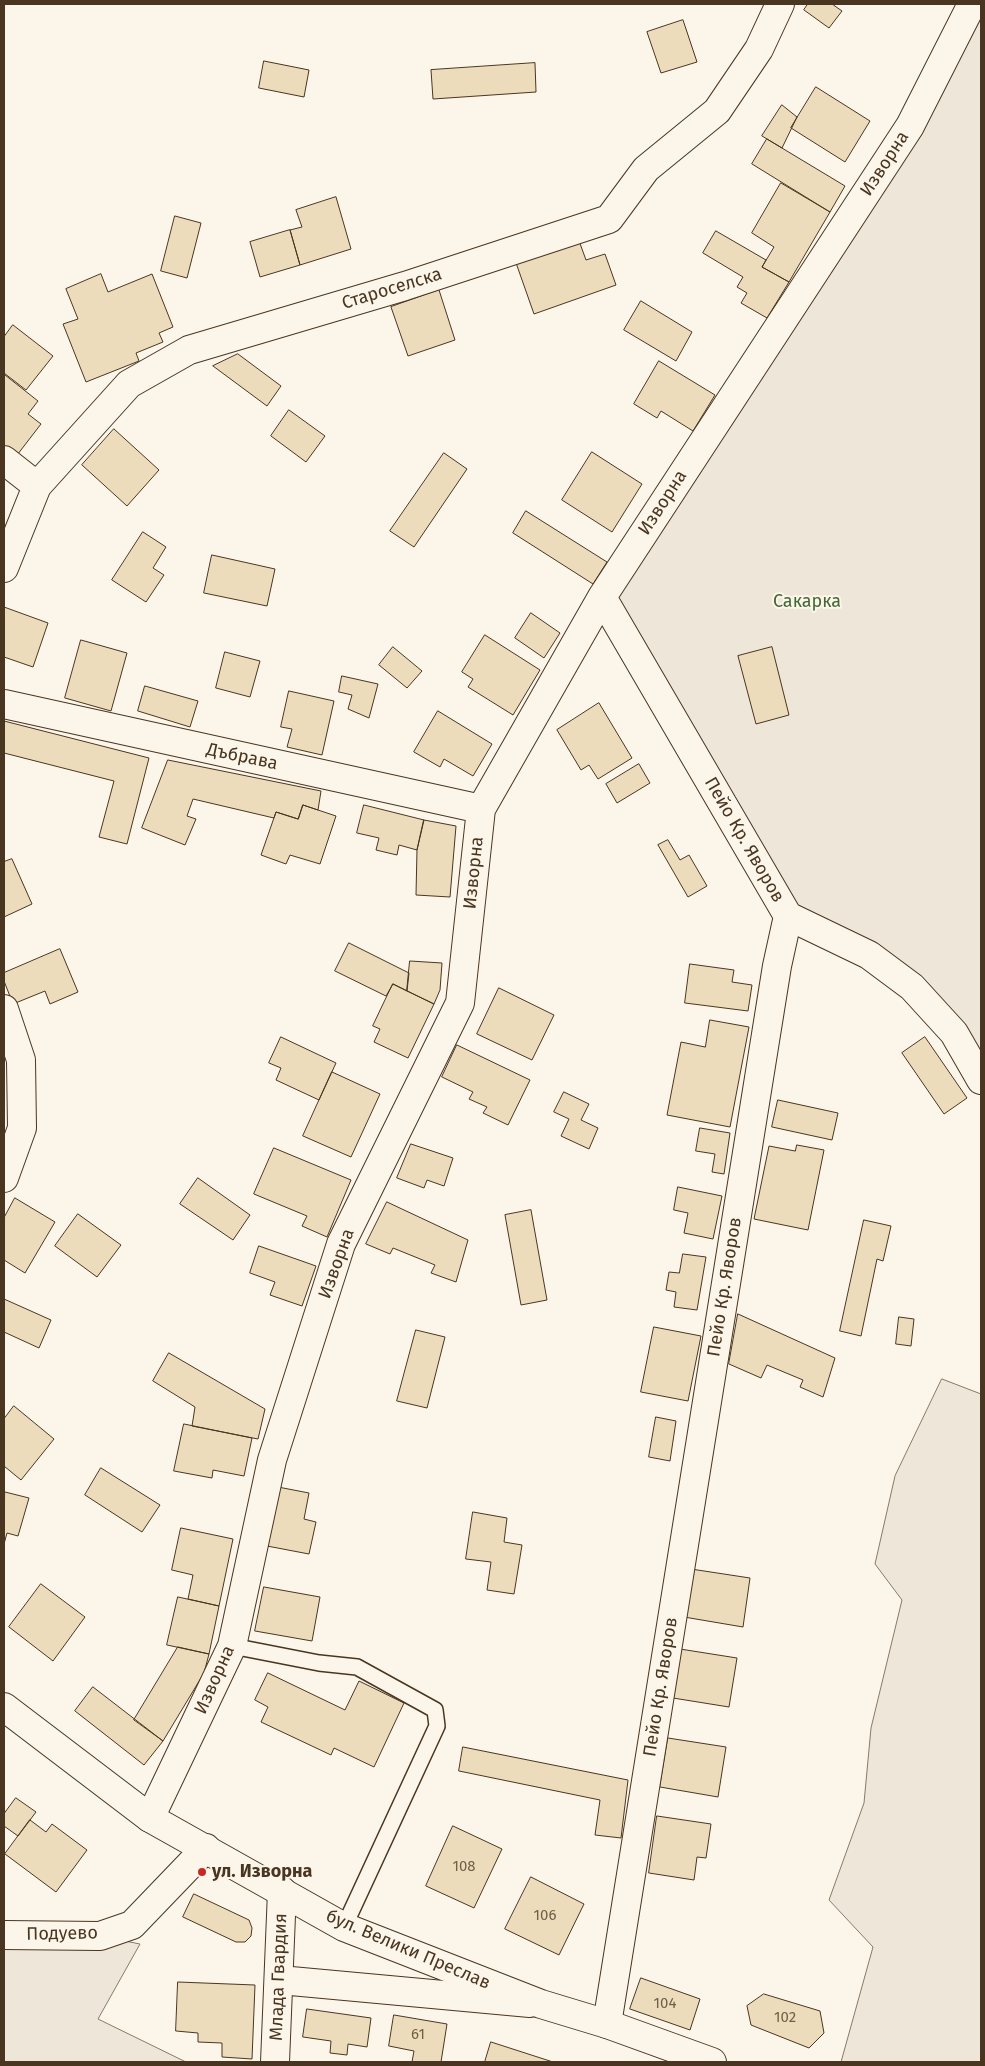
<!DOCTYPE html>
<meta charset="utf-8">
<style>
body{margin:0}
#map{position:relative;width:985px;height:2066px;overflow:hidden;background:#fbf6e9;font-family:"Fira Sans",sans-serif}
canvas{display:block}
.frame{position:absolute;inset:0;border:5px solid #4a3520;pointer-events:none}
</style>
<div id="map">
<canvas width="985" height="2066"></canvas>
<div class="frame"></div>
</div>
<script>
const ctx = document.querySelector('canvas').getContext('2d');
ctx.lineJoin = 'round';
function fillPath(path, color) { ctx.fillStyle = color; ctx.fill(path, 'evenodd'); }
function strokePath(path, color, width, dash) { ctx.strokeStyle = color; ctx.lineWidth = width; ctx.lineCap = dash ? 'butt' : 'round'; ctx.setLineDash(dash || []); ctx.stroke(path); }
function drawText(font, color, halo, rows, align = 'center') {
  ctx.font = font + ' "Fira Sans",sans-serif'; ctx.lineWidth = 4; ctx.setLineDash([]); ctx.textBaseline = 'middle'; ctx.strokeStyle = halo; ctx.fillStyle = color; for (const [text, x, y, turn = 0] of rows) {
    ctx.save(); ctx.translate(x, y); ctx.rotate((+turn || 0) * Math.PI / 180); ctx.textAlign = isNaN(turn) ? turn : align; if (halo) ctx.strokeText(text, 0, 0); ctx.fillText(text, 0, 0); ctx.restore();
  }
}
const green = new Path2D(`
 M 981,4 L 981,1080 L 912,987 L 788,916 L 602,597 Z
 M 942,1379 L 981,1394 L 981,2062 L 841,2062 L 873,1947 L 829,1900 L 864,1803 L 871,1728 L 902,1600 L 875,1564 L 895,1476 Z
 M 4,1936 L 100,1936 L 140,1944 L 98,2019 L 186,2062 L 4,2062 Z`);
fillPath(green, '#ede6d9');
strokePath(green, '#887966', 1);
const building = new Path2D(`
 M 808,4 L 832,4 L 842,11 L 829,28 L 804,10 Z
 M 683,20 L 697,62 L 661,73 L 647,32 Z
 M 264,61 L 309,70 L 304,97 L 259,88 Z
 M 535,63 L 536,92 L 433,99 L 431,70 Z
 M 816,87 L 870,121 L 845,162 L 791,128 Z
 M 782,105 L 797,117 L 782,148 L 762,136 Z
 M 767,139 L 845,186 L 830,212 L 752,164 Z
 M 781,183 L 830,212 L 789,282 L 762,267 L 774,247 L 752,233 Z
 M 336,197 L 351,249 L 300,265 L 290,230 L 302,227 L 296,210 Z
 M 175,216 L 201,223 L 187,278 L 161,271 Z
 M 290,230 L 300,265 L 260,277 L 250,242 Z
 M 716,231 L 766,260 L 762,267 L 789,282 L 767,318 L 741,303 L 747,293 L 737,287 L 743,277 L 703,253 Z
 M 578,238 L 586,260 L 605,254 L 616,285 L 534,314 L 515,260 Z
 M 101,274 L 108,292 L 152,274 L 173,327 L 159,333 L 163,342 L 136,353 L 139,361 L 86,382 L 63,324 L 78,319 L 66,289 Z
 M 439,290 L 455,340 L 408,356 L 391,307 Z
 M 641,301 L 692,332 L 676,361 L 624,330 Z
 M 13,325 L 53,356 L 26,390 L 4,373 L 4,337 Z
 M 238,354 L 281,386 L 267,406 L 213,366 Z
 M 659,361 L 715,395 L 693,431 L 661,411 L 657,418 L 634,404 Z
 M 5,375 L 38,401 L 28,414 L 41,424 L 14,459 L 4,451 L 4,377 Z
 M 289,410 L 325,436 L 306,462 L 271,436 Z
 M 114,429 L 159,470 L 127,506 L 82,465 Z
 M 592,452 L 642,484 L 612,532 L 562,500 Z
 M 444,453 L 467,469 L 414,547 L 390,531 Z
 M 526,511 L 607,562 L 593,584 L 513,533 Z
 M 143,532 L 166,547 L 153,568 L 164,575 L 146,602 L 112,580 Z
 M 212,555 L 275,569 L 267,606 L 204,593 Z
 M 4,607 L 48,623 L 33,667 L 4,657 Z
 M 531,613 L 560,633 L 544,658 L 515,638 Z
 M 485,635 L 540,670 L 513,715 L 468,687 L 473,679 L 462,672 Z
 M 81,640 L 127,653 L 111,711 L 65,698 Z
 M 393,647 L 422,671 L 407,688 L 379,665 Z
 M 772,647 L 789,715 L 756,724 L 738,656 Z
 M 225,652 L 260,661 L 250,697 L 216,688 Z
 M 342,676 L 378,684 L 369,718 L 348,709 L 352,695 L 339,692 Z
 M 145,686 L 198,701 L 190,727 L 138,711 Z
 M 289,691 L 334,701 L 322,755 L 287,747 L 292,729 L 281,727 Z
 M 599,703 L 632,758 L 598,779 L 589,765 L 581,770 L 557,730 Z
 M 438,711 L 492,744 L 473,776 L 444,759 L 440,767 L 414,752 Z
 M 4,721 L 149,758 L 127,844 L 99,837 L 114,781 L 4,753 Z
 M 168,760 L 321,791 L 318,810 L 303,805 L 298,819 L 276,812 L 274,818 L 193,799 L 187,816 L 196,819 L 185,845 L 142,828 Z
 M 639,764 L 650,783 L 617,803 L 606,784 Z
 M 303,805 L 336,816 L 320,864 L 290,855 L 286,864 L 261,855 L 276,812 L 298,819 Z
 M 364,805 L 424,820 L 417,850 L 399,845 L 397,855 L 376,850 L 379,838 L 357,833 Z
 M 424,820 L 456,826 L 450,897 L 416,895 L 417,850 Z
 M 668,840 L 680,860 L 689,855 L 707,886 L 688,897 L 658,845 Z
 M 12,859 L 32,904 L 4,917 L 4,862 Z
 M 349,943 L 409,973 L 407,991 L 393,984 L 386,996 L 335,971 Z
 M 60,949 L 78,992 L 50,1004 L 45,991 L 13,1004 L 4,981 L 4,973 Z
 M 410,961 L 442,963 L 440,990 L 434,1004 L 407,991 Z
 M 690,964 L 734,970 L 732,982 L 752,985 L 748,1011 L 685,1003 Z
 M 393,984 L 434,1004 L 408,1058 L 374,1042 L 380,1029 L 373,1026 Z
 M 499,988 L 554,1015 L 532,1060 L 477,1034 Z
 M 710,1020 L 749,1027 L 730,1127 L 667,1115 L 681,1042 L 705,1047 Z
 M 281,1037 L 336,1063 L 319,1100 L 276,1080 L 281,1068 L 269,1063 Z
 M 925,1037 L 967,1098 L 944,1114 L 902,1053 Z
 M 457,1045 L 530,1080 L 508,1125 L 483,1113 L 487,1107 L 469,1099 L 473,1092 L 442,1077 Z
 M 332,1072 L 380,1094 L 351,1157 L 303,1136 Z
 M 564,1092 L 589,1104 L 581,1120 L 598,1128 L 589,1149 L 561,1136 L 569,1119 L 554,1112 Z
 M 778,1100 L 838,1113 L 832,1140 L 772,1127 Z
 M 700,1128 L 730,1133 L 724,1174 L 712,1172 L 715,1154 L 696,1151 Z
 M 411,1144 L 453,1158 L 444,1186 L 427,1180 L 424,1188 L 397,1178 Z
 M 797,1145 L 824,1150 L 808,1230 L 754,1219 L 769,1146 L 795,1151 Z
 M 274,1148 L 351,1180 L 327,1237 L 302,1226 L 307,1216 L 254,1194 Z
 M 198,1178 L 250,1215 L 233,1240 L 180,1204 Z
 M 678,1187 L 722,1196 L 713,1239 L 684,1233 L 688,1213 L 674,1210 Z
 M 15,1198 L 55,1222 L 25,1273 L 4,1260 L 4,1218 Z
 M 387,1202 L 468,1240 L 456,1282 L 431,1273 L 435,1265 L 393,1248 L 390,1254 L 366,1244 Z
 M 531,1210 L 547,1300 L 521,1305 L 505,1215 Z
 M 78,1214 L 121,1245 L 97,1277 L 55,1246 Z
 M 864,1220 L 891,1226 L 883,1261 L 877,1259 L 861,1336 L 840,1331 Z
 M 259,1246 L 316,1266 L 302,1306 L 270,1295 L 275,1282 L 250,1273 Z
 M 683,1254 L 706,1257 L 697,1310 L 674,1307 L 676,1292 L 666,1290 L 669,1272 L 679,1273 Z
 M 4,1299 L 51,1320 L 39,1348 L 4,1332 Z
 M 738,1314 L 835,1358 L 823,1397 L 800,1387 L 803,1380 L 767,1365 L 761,1378 L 729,1364 Z
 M 899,1317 L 914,1319 L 911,1346 L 896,1344 Z
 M 654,1327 L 701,1336 L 688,1401 L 641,1392 Z
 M 416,1330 L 445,1337 L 427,1408 L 397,1401 Z
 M 169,1353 L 265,1409 L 258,1439 L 192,1426 L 195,1407 L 153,1381 Z
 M 14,1406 L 54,1439 L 21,1480 L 4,1466 L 4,1419 Z
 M 656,1417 L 676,1421 L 670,1461 L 649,1457 Z
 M 184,1424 L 252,1438 L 244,1476 L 213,1470 L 212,1478 L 174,1471 Z
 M 101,1468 L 160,1505 L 142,1532 L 85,1495 Z
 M 278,1487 L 309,1493 L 304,1519 L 316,1522 L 309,1554 L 267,1546 Z
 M 5,1492 L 29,1498 L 18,1536 L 7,1533 L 4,1544 Z
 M 473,1512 L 507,1518 L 504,1542 L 522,1545 L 514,1594 L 487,1590 L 491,1562 L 466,1559 Z
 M 181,1528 L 233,1539 L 219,1606 L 188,1599 L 193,1575 L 172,1570 Z
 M 691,1569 L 750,1578 L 743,1627 L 684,1617 Z
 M 41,1584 L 85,1617 L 53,1661 L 9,1627 Z
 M 264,1587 L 320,1597 L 312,1641 L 255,1631 Z
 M 178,1597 L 219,1606 L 209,1654 L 167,1645 Z
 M 178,1647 L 209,1654 L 204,1673 L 163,1741 L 134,1720 Z
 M 680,1649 L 737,1658 L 729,1707 L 673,1698 Z
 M 268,1673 L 345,1710 L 359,1681 L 404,1703 L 374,1767 L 334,1748 L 331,1755 L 261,1722 L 268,1707 L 255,1700 Z
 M 93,1687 L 163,1741 L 144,1765 L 75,1711 Z
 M 668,1738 L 726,1747 L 718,1797 L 660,1787 Z
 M 463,1747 L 628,1780 L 621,1838 L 595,1835 L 600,1800 L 459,1771 Z
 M 16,1798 L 36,1812 L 18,1836 L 4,1826 L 4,1814 Z
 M 657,1816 L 711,1824 L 706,1858 L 697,1857 L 694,1880 L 649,1873 Z
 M 30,1820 L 46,1832 L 52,1824 L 87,1850 L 56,1892 L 5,1854 Z
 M 453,1826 L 502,1849 L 474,1908 L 426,1886 Z
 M 531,1877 L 584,1904 L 559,1955 L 505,1929 Z
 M 194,1894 L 249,1920 L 252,1928 L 251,1936 L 245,1942 L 236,1942 L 183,1917 Z
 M 641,1978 L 700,1999 L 690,2030 L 630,2009 Z
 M 178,1982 L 255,1985 L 252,2059 L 222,2057 L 222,2043 L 198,2042 L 198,2033 L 176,2031 Z
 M 764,1994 L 820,2011 L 824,2033 L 809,2048 L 751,2025 L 747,2006 Z
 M 307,2009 L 371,2018 L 367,2047 L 348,2044 L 347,2055 L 330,2053 L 331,2041 L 303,2037 Z
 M 394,2015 L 447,2024 L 441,2062 L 412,2062 L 414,2051 L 389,2046 Z
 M 491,2042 L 553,2062 L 485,2062 Z`);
fillPath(building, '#ecdcbc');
strokePath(building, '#4a3520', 1);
const service = new Path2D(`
 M 232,1646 L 319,1663 L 357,1667 L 435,1710 L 437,1726 L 344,1927`);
const minor = new Path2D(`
 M 4,460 L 37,486
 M 4,568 L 37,486 L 129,384 L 189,350 L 405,286 L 609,219 L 646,169 L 717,111 L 759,49 L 780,4
 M 602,597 L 788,916 L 777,966 L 607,2024
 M 4,704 L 481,809
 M 788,916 L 869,955 L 912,987 L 954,1033 L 981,1080
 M 4,1009 L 21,1060 L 22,1128 L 4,1178
 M 150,1818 L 232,1646 L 272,1460 L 341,1244 L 460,1003 L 481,809 L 602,597 L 910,126 L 972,4
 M 4,1935 L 100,1936 L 132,1925 L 206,1848
 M 280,1980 L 530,2003
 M 275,2062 L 282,1891`);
const secondary = new Path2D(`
 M 4,1707 L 150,1818 L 344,1927 L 541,2004 L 607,2024 L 712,2062`);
strokePath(service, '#4a3520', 18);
strokePath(minor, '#4a3520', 30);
strokePath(secondary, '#4a3520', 30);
strokePath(service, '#fbf6e9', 15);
strokePath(minor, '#fbf6e9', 28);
strokePath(secondary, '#fbf6e9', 28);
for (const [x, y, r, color] of [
 [202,1872,5,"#c62828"]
]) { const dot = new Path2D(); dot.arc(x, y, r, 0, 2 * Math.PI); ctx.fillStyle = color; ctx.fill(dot); strokePath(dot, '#fbf6e9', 2); }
drawText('15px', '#725f47', null, [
 ["108",464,1867],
 ["106",545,1916],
 ["104",665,2004],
 ["102",785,2018],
 ["61",418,2035]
]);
drawText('18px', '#4a3520', '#fbf6e9', [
 ["Изворна",885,164,-57],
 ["Староселска",392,289,-17],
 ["Изворна",663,503,-57],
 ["Дъбрава",242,757,12],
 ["Пейо Кр. Яворов",744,840,60],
 ["Изворна",474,873,-84],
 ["Изворна",337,1264,-70],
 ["Пейо Кр. Яворов",725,1287,-81],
 ["Изворна",215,1680,-66],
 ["Пейо Кр. Яворов",661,1687,-81],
 ["Подуево",62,1934,-1],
 ["бул. Велики Преслав",408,1950,23],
 ["Млада Гвардия",279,1977,-88]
]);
drawText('18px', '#436837', '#fbf6e9', [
 ["Сакарка",807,602]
]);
drawText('bold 18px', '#4a3520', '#fbf6e9', [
 ["ул. Изворна",212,1872]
], 'left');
</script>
